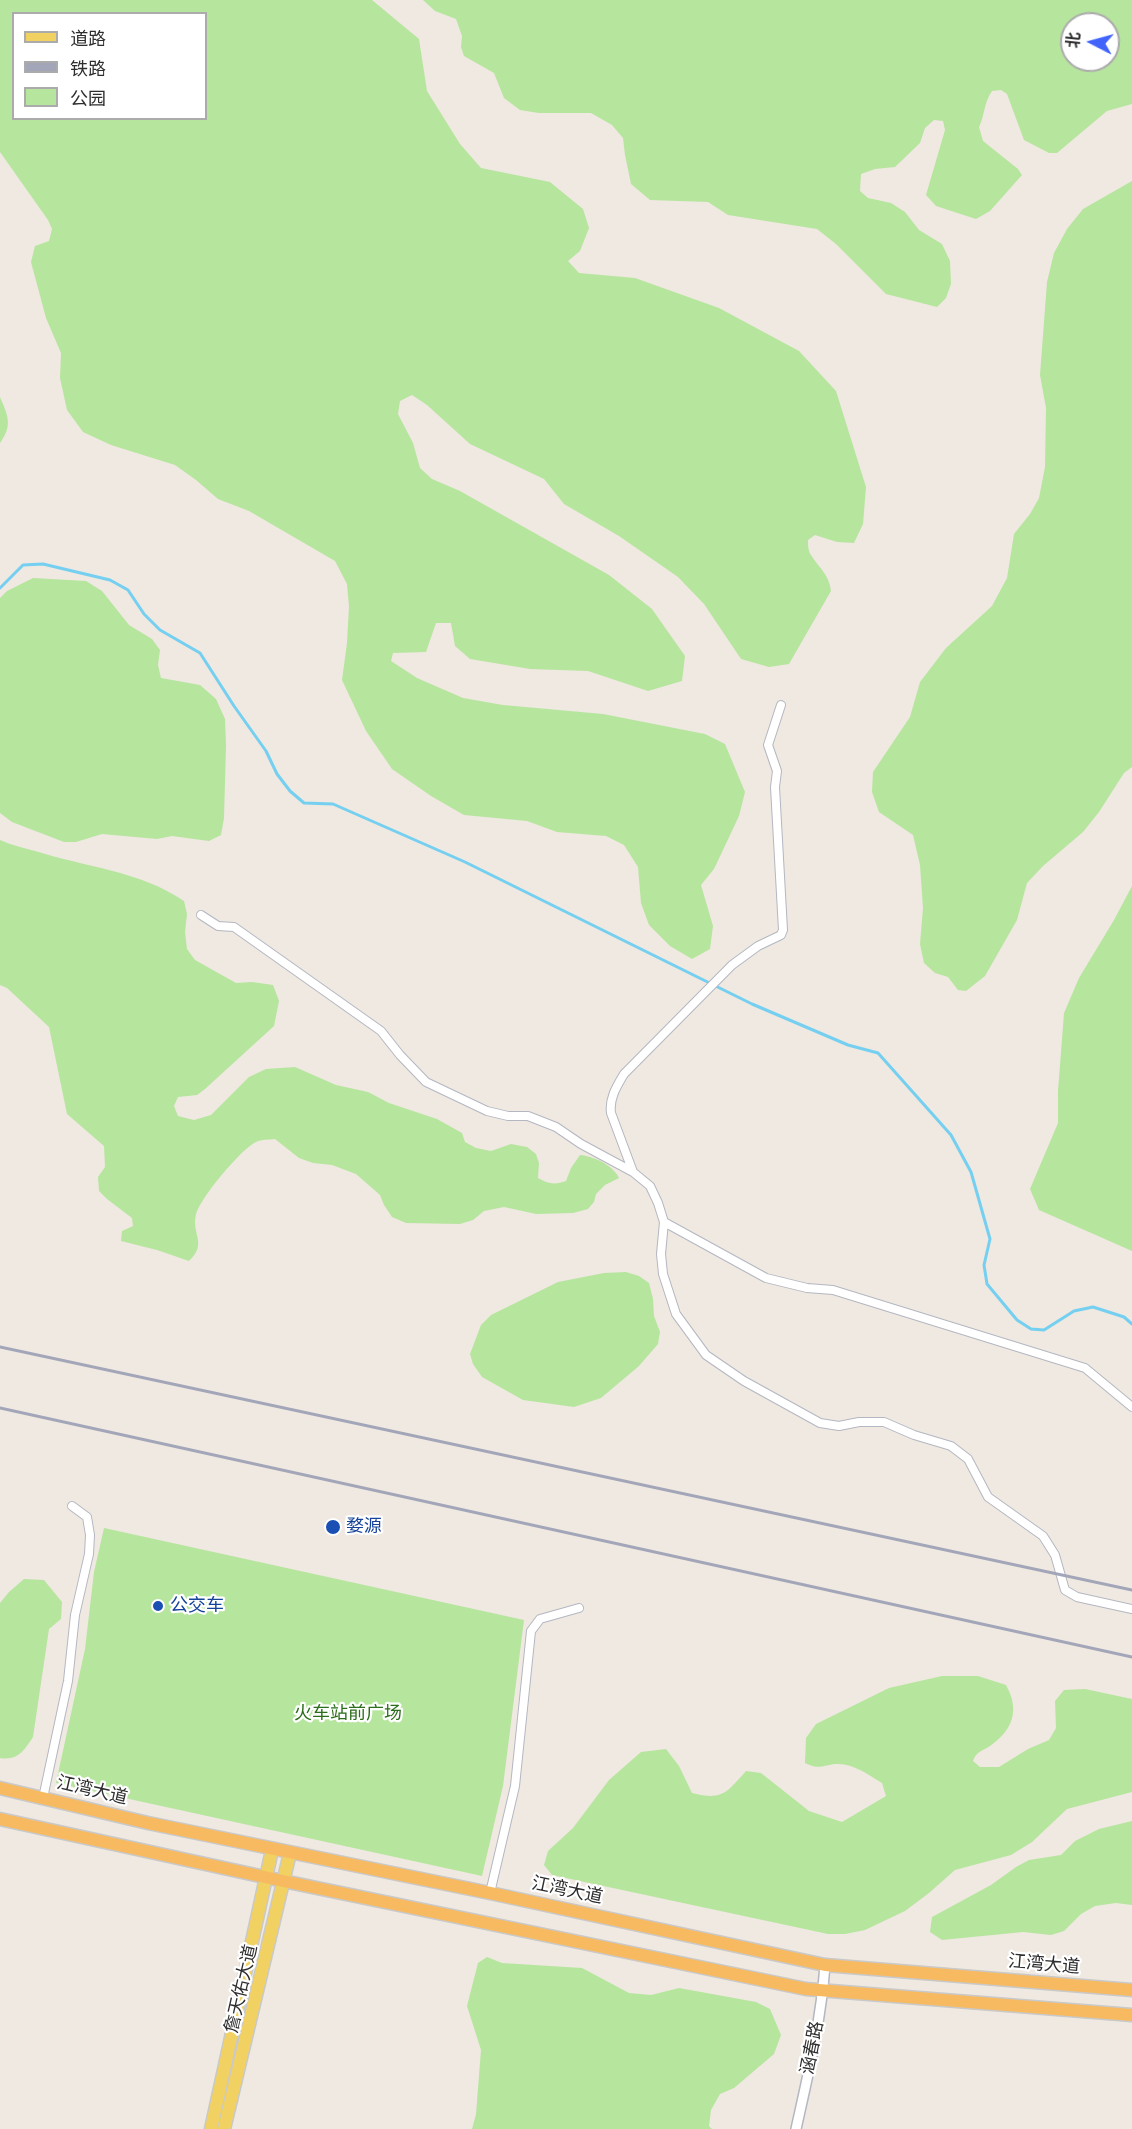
<!DOCTYPE html>
<meta charset="utf-8">
<style>
body{margin:0}
#map{position:relative;width:1132px;height:2129px;overflow:hidden;background:#efe9e1;font-family:"DM Sans","Noto Sans SC",sans-serif}
canvas{display:block}
.legend{position:absolute;left:12px;top:12px;width:195px;height:108px;box-sizing:border-box;background:#fff;border:2px solid #ababab;margin:0;padding:8px 10px;list-style:none;font-size:18px;color:#2e2e2e}
.legend li{display:flex;align-items:center;gap:12px;height:30px}
.legend b{width:30px;border:2px solid #ababab}
.north{position:absolute;left:1060px;top:12px;width:60px;height:60px;box-sizing:border-box;background:#fff;border:2px solid #ababab;border-radius:50%;rotate:276deg;font-size:16px;font-weight:700;line-height:24px;text-align:center;color:#2e2e2e}
.north::after{content:'';display:block;margin:auto;width:21px;height:27px;background:#4264fb;clip-path:polygon(50% 0,100% 100%,50% 72%,0 100%)}
</style>
<div id="map">
<canvas width="1132" height="2129"></canvas>
<ul class="legend">
<li><b style="height:8px;background:#f2d163"></b>道路</li>
<li><b style="height:8px;background:#a3a6b8"></b>铁路</li>
<li><b style="height:16px;background:#b6e59e"></b>公园</li>
</ul>
<div class="north">北</div>
</div>
<script>
const ctx = document.querySelector('canvas').getContext('2d');
ctx.lineJoin = 'round';
function fillPath(path, color) { ctx.fillStyle = color; ctx.fill(path, 'evenodd'); }
function strokePath(path, color, width, dash) { ctx.strokeStyle = color; ctx.lineWidth = width; ctx.lineCap = dash ? 'butt' : 'round'; ctx.setLineDash(dash || []); ctx.stroke(path); }
function drawText(font, color, halo, rows, align = 'center') {
  ctx.font = font + ' "DM Sans","Noto Sans SC",sans-serif'; ctx.lineWidth = 4.5; ctx.setLineDash([]); ctx.textBaseline = 'middle'; ctx.strokeStyle = halo; ctx.fillStyle = color; for (const [text, x, y, turn = 0] of rows) {
    ctx.save(); ctx.translate(x, y); ctx.rotate((+turn || 0) * Math.PI / 180); ctx.textAlign = isNaN(turn) ? turn : align; if (halo) ctx.strokeText(text, 0, 0); ctx.fillText(text, 0, 0); ctx.restore();
  }
}
fillPath(new Path2D(`
 M 0,0 L 372,0 L 419,39 L 427,91 L 460,144 L 481,168 L 550,182 L 583,209 L 589,228 L 580,251 L 568,261 L 579,273 L 635,278 L 719,308 L 799,351 L 836,391 L 866,487 L 863,524 L 854,543 L 837,542 L 815,535 L 808,540 C 808,545 808,551 811,555 C 819,568 829,574 831,591 L 789,664 L 769,667 L 741,659 L 704,604 L 678,577 L 619,536 L 564,504 L 544,479 L 470,444 L 427,405 L 412,395 L 400,401 L 398,414 L 413,443 L 420,468 L 432,479 L 460,491 L 609,575 L 652,609 L 685,656 L 682,681 L 648,691 L 588,671 L 530,669 L 470,659 L 455,646 L 451,623 L 436,623 L 426,652 L 393,653 L 391,661 L 417,678 L 463,698 L 503,705 L 603,714 L 705,734 L 725,744 L 745,792 L 739,816 L 714,869 L 701,885 L 713,926 L 710,949 L 692,959 L 670,946 L 649,925 L 641,903 L 638,867 L 624,845 L 606,836 L 557,832 L 527,821 L 464,815 L 431,796 L 392,769 L 366,731 L 342,680 L 347,643 L 349,606 L 347,584 L 335,561 L 249,511 L 218,499 L 196,480 L 175,465 L 111,445 L 83,432 L 67,410 L 60,378 L 61,353 L 46,318 L 31,262 L 35,246 L 49,241 L 52,229 L 48,220 L 0,152 ZM 14,14 L 206,14 L 206,118 L 14,118 Z
 M 423,0 L 1132,0 L 1132,104 L 1107,111 L 1057,153 L 1049,153 L 1024,140 L 1007,94 L 1001,90 L 992,91 C 984,102 985,114 979,127 L 983,141 L 1018,169 L 1022,175 L 990,211 L 976,219 L 936,206 L 926,195 L 945,130 L 943,121 L 934,120 L 925,128 L 920,143 L 895,167 L 875,169 L 861,174 L 860,191 L 868,198 L 891,203 L 905,212 L 919,230 L 942,244 L 950,261 L 951,284 L 946,298 L 937,307 L 886,294 L 836,244 L 817,229 L 728,215 L 708,202 L 650,200 L 631,184 L 625,155 L 623,138 L 612,125 L 591,113 L 539,113 L 520,110 L 504,98 L 494,73 L 464,56 L 461,47 L 462,36 L 456,19 L 435,11 ZM 1072,24 L 1108,24 L 1108,60 L 1072,60 Z
 M 1132,181 L 1132,767 L 1124,773 L 1099,812 L 1083,832 L 1043,866 L 1027,883 L 1017,920 L 985,976 L 966,991 L 958,990 L 948,977 L 935,973 L 924,963 L 920,944 L 923,908 L 920,865 L 913,835 L 879,812 L 872,792 L 873,772 L 910,717 L 920,682 L 946,648 L 992,606 L 1007,578 L 1014,534 L 1030,514 L 1039,498 L 1045,467 L 1046,408 L 1040,375 L 1047,282 L 1054,253 L 1067,229 L 1083,209 Z
 M 0,397 C 8,416 13,425 0,443 Z
 M 33,578 L 86,581 L 102,591 L 129,625 L 152,639 L 160,650 L 158,665 L 161,678 L 200,685 L 216,699 L 225,719 L 226,745 L 224,818 L 221,835 L 209,841 L 172,836 L 157,839 L 102,834 L 76,842 L 64,842 L 12,822 L 0,813 L 0,598 L 7,591 Z
 M 0,840 C 11,845 24,848 35,851 C 85,867 140,871 184,901 L 187,914 L 185,932 L 187,949 L 195,960 L 236,983 L 252,982 L 273,985 L 279,1001 L 274,1026 L 205,1089 L 197,1095 L 178,1097 L 174,1106 L 178,1116 L 194,1120 L 211,1115 L 249,1077 L 266,1069 L 295,1067 L 336,1085 L 368,1092 L 389,1103 L 437,1119 L 462,1133 L 465,1142 L 476,1148 L 491,1151 L 511,1144 L 527,1147 L 536,1154 L 539,1163 L 538,1178 C 548,1184 555,1185 566,1181 L 571,1168 L 580,1155 C 593,1156 613,1165 619,1178 L 605,1185 L 596,1194 L 594,1202 L 588,1209 L 573,1213 L 536,1214 L 504,1207 L 484,1211 L 473,1220 L 460,1224 L 406,1223 L 392,1217 L 384,1205 L 380,1195 L 356,1174 L 332,1165 L 313,1163 L 299,1158 L 275,1139 C 270,1140 261,1139 256,1142 C 241,1149 201,1197 196,1214 C 191,1235 208,1243 189,1261 L 157,1250 L 121,1241 L 122,1231 L 133,1226 L 132,1218 L 107,1199 L 99,1191 L 98,1177 L 105,1167 L 104,1146 L 67,1114 L 49,1027 L 7,988 L 0,985 Z
 M 1132,886 L 1132,1251 L 1039,1210 L 1030,1189 L 1058,1123 L 1058,1091 L 1064,1013 L 1079,978 L 1114,920 Z
 M 626,1272 L 639,1276 L 649,1283 L 653,1299 L 654,1316 L 660,1332 L 658,1344 L 639,1366 L 601,1398 L 574,1407 L 523,1400 L 482,1377 L 473,1364 L 470,1354 L 481,1325 L 491,1315 L 558,1282 L 604,1273 Z
 M 104,1528 L 524,1620 L 503,1786 L 482,1876 L 56,1783 L 85,1649 L 94,1572 Z
 M 24,1579 L 44,1580 L 62,1602 L 61,1619 L 49,1629 L 33,1737 C 24,1751 17,1761 0,1758 L 0,1603 L 9,1592 Z
 M 942,1676 L 978,1676 L 1006,1685 C 1020,1710 1013,1730 990,1746 C 982,1751 976,1752 973,1761 L 980,1767 L 999,1767 L 1028,1749 L 1049,1740 L 1056,1728 L 1055,1701 L 1064,1690 L 1085,1689 L 1132,1699 L 1132,1792 L 1067,1809 L 1032,1842 L 1011,1855 L 955,1870 L 929,1893 L 905,1911 L 865,1930 L 845,1934 L 828,1934 L 552,1875 L 544,1865 L 548,1851 L 573,1828 L 609,1780 L 641,1752 L 666,1749 L 679,1766 L 692,1793 C 723,1801 727,1792 746,1771 L 761,1773 L 809,1811 L 842,1822 L 886,1796 L 882,1783 C 869,1775 854,1764 838,1764 C 823,1764 821,1771 805,1763 L 806,1738 L 816,1724 L 889,1688 Z
 M 1132,1821 L 1132,1905 L 1116,1903 L 1095,1906 L 1081,1914 L 1064,1931 L 1051,1935 L 1023,1932 L 942,1940 L 930,1932 L 932,1917 L 991,1885 L 1016,1867 L 1029,1860 L 1061,1855 L 1075,1841 L 1099,1829 Z
 M 487,1957 L 502,1963 L 582,1968 L 629,1993 L 651,1995 L 679,1988 L 756,2002 L 770,2009 L 781,2035 L 774,2054 L 734,2088 L 720,2094 L 711,2110 L 709,2126 L 712,2129 L 472,2129 L 476,2114 L 481,2050 L 467,2006 L 478,1963 Z`), '#b6e59e');
strokePath(new Path2D(`
 M 0,588 L 23,565 L 43,564 L 110,580 L 128,590 L 144,614 L 160,630 L 200,653 L 234,706 L 266,751 L 277,774 L 290,791 L 304,803 L 333,804 L 465,862 L 752,1004 L 848,1045 L 878,1053 L 951,1135 L 971,1172 L 990,1239 L 984,1265 L 987,1284 L 1017,1320 L 1031,1329 L 1044,1330 L 1074,1311 L 1093,1307 L 1124,1317 L 1132,1324`), '#75cff0', 3);
const minor = new Path2D(`
 M 781,705 L 768,745 L 777,771 L 775,787 L 783,930 L 781,935 L 758,946 L 732,965 L 624,1074 C 617,1086 609,1098 611,1113 L 633,1172 L 650,1186 L 658,1203 L 664,1222 L 661,1254 L 663,1274 L 676,1314 L 706,1355 L 744,1381 L 820,1423 L 839,1426 L 859,1422 L 884,1422 L 914,1435 L 951,1446 L 968,1459 L 988,1497 L 1043,1536 L 1055,1555 L 1065,1590 L 1077,1597 L 1132,1609
 M 201,915 L 218,926 L 234,927 L 381,1031 L 400,1055 L 426,1082 L 487,1111 L 508,1116 L 528,1116 L 556,1127 L 581,1144 L 633,1172
 M 664,1222 L 766,1278 L 807,1288 L 833,1290 L 1085,1368 L 1132,1407
 M 43,1798 L 68,1681 L 75,1615 L 89,1554 L 90,1535 L 87,1517 L 72,1506
 M 490,1893 L 515,1786 L 531,1631 L 540,1619 L 579,1608`);
const tertiary = new Path2D(`
 M 796,2129 C 808,2075 821,2021 825,1965`);
const primary = new Path2D(`
 M 211,2129 L 272,1850
 M 224,2129 L 290,1853`);
const trunk = new Path2D(`
 M 0,1788 L 148,1823 L 490,1893 L 825,1965 L 1132,1990
 M 0,1819 L 283,1881 L 806,1989 L 1132,2015`);
strokePath(minor, '#b4b7c1', 10);
strokePath(tertiary, '#b4b7c1', 12);
strokePath(primary, '#c9c9c9', 15);
strokePath(trunk, '#c9c9c9', 15);
strokePath(minor, '#fff', 8);
strokePath(tertiary, '#fff', 9);
strokePath(primary, '#f2d163', 12);
strokePath(trunk, '#f8ba60', 12);
strokePath(new Path2D(`
 M 0,1347 L 1132,1590
 M 0,1408 L 1132,1657`), '#a3a6b8', 3);
for (const [x, y, r, color] of [
 [333,1527,8,"#1a4fb4"],
 [158,1606,6,"#1a4fb4"]
]) { const dot = new Path2D(); dot.arc(x, y, r, 0, 2 * Math.PI); ctx.fillStyle = color; ctx.fill(dot); strokePath(dot, '#fff', 2); }
drawText('18px', '#164399', '#fff', [
 ["婺源",346,1527],
 ["公交车",170,1606]
], 'left');
drawText('18px', '#2c6e1b', '#fff', [
 ["火车站前广场",348,1714]
]);
drawText('18px', '#2e2e2e', '#fff', [
 ["江湾大道",92,1791,13],
 ["江湾大道",567,1891,12],
 ["江湾大道",1044,1965,5],
 ["詹天佑大道",242,1989,-77],
 ["涵春路",813,2048,-79]
]);
</script>
